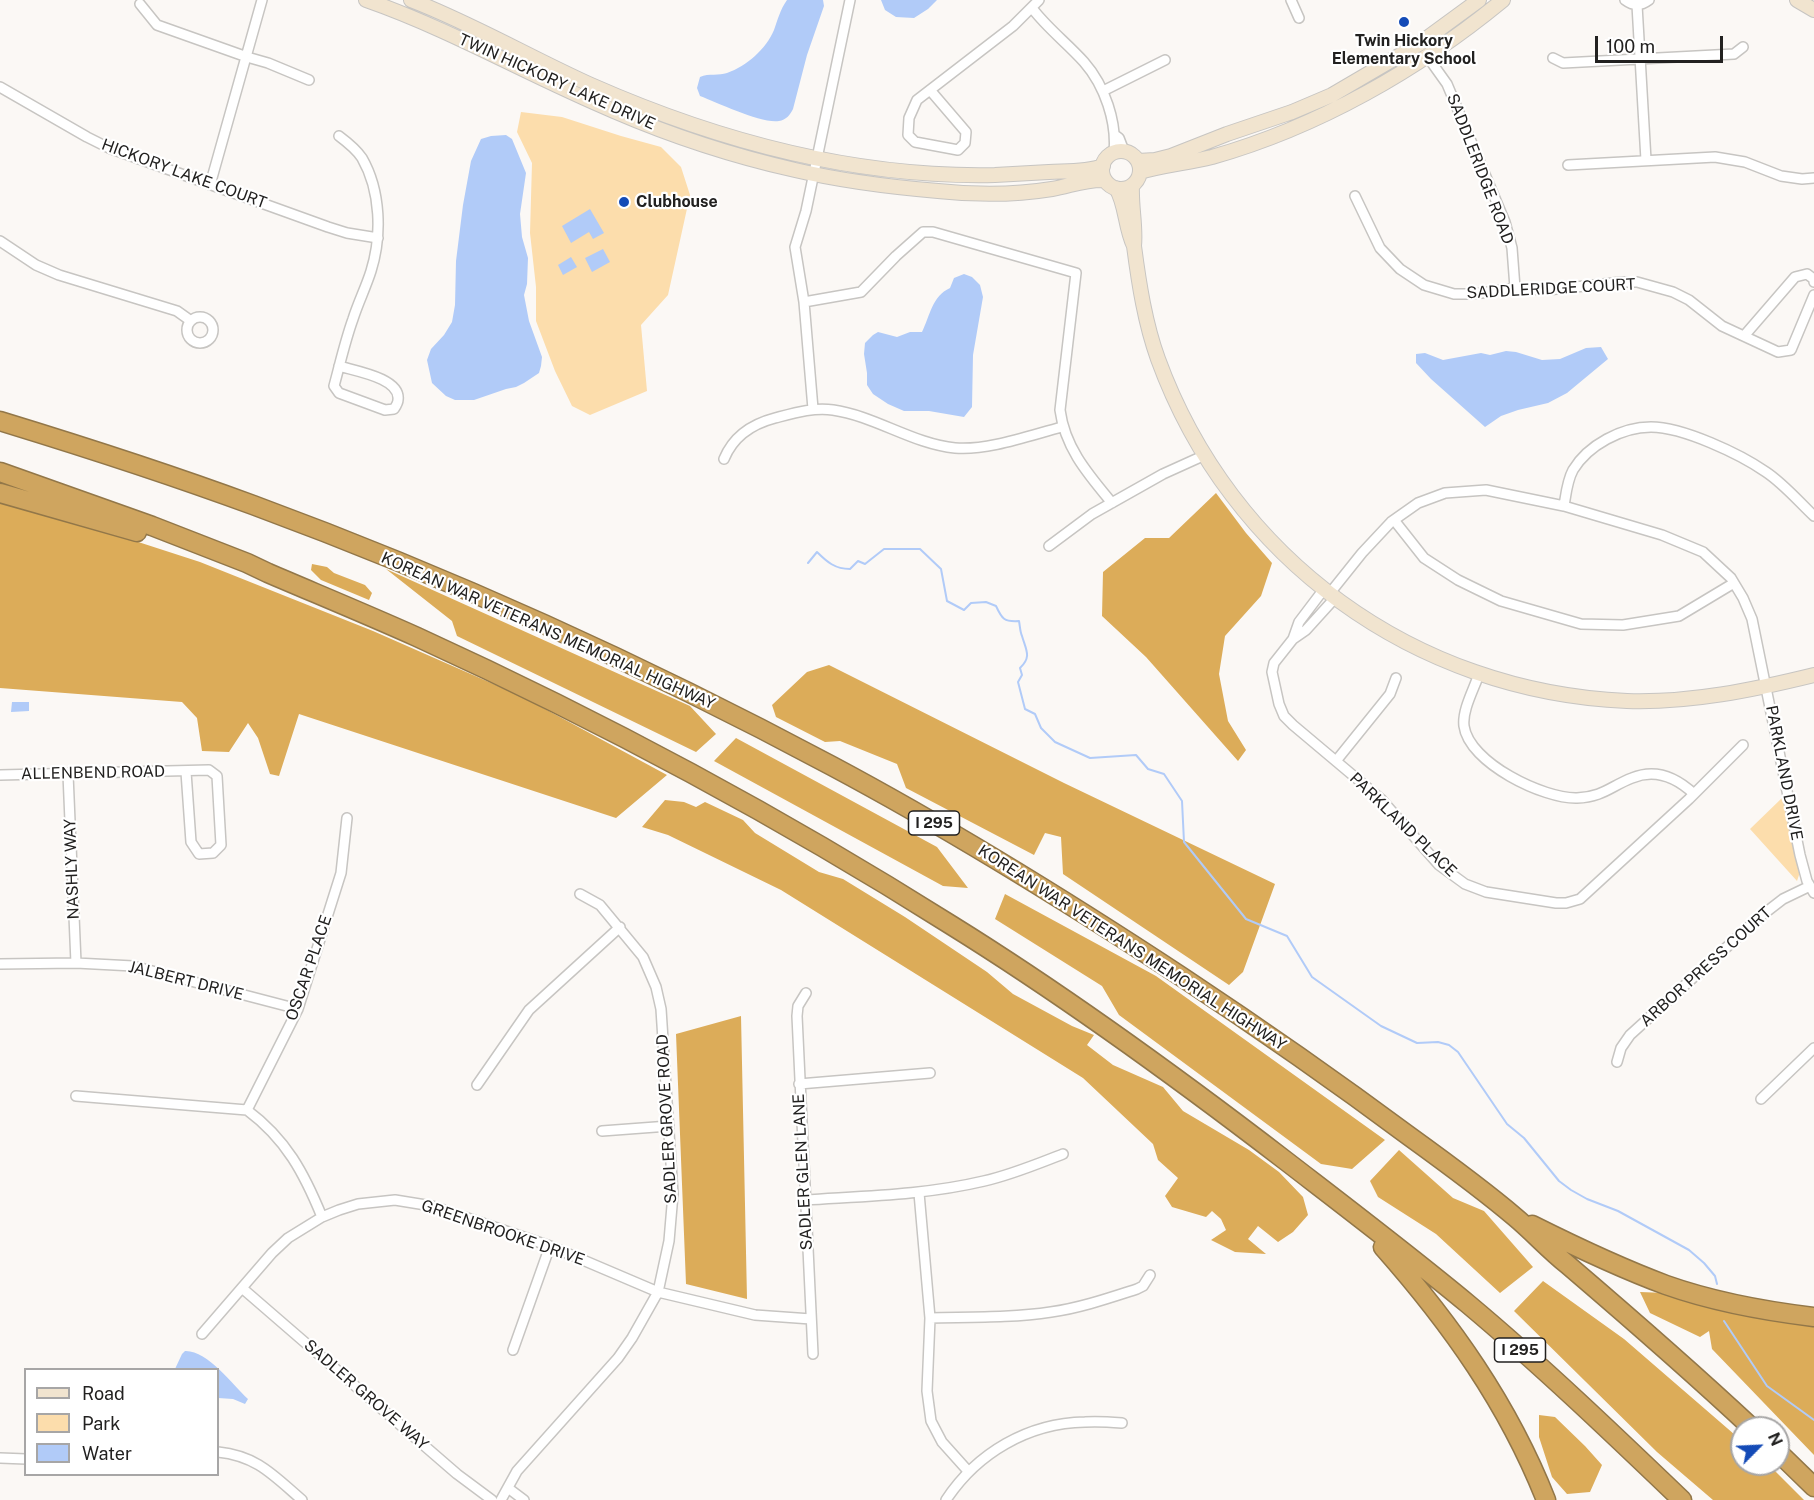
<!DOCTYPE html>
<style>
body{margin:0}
#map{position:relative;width:1814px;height:1500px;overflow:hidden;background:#fbf8f5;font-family:"Public Sans",sans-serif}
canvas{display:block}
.legend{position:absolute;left:24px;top:1368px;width:195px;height:108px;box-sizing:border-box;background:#fff;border:2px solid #a7a6a6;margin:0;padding:8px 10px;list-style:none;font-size:18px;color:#222120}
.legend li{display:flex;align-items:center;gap:12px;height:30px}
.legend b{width:30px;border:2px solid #a7a6a6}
.north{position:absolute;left:1730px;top:1416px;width:60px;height:60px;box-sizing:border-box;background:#fff;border:2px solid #a7a6a6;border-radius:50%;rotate:66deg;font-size:16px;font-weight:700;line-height:24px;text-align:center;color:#222120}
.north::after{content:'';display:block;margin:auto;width:21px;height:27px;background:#144bb7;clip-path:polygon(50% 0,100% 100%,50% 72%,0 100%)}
.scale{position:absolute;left:1595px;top:36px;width:128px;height:27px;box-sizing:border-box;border:3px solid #222120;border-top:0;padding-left:8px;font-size:18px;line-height:21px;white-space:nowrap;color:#222120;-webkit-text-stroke:4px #fff;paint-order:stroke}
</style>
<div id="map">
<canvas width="1814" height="1500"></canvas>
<ul class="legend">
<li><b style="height:8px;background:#f1e4cf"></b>Road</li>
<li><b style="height:16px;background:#fcddac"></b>Park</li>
<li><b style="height:16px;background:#b1cbf8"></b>Water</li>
</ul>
<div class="north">N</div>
<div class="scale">100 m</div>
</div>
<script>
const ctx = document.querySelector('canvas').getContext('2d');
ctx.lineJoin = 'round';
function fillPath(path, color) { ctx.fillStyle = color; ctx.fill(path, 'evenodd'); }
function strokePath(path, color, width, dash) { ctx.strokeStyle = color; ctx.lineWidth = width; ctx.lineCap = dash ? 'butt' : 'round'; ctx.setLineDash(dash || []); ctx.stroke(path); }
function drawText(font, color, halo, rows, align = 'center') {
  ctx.font = font + ' "Public Sans",sans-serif'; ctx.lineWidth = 4.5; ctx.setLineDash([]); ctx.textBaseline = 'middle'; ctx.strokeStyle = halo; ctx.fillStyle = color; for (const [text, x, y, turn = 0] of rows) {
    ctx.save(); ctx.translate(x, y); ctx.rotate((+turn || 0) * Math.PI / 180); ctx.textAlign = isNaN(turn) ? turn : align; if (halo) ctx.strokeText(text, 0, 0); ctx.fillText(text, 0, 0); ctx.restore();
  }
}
fillPath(new Path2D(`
 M 521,112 L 562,117 L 621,136 L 661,147 L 681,167 L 690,195 L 668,295 L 641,325 L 647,391 L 590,415 L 572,406 L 555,371 L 536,321 L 536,287 L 530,233 L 532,163 L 517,132 Z
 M 1783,797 L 1800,872 L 1797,881 L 1750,829 Z`), '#fcddac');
fillPath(new Path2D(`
 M 1216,493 L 1246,533 L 1272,563 L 1261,596 L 1225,636 L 1219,674 L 1228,721 L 1246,750 L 1238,761 L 1146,657 L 1102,616 L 1103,572 L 1145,538 L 1169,538 Z
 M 0,503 L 92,527 L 200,562 L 373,631 L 523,697 L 667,775 L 616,818 L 299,714 L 279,776 L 270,774 L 258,738 L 248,723 L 229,752 L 202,751 L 197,718 L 182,702 L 0,688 Z
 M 312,564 L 327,567 L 334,573 L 365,585 L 372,593 L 369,600 L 321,580 L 311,570 Z
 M 386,569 L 690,706 L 716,734 L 696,752 L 457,636 L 452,621 Z
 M 829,665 L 1064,783 L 1275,884 L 1243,972 L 1229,985 L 1063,874 L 1061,837 L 1045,833 L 1034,855 L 906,788 L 897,764 L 840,741 L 825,742 L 776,717 L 772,705 L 807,672 Z
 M 736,738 L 937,847 L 968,888 L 943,886 L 714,761 Z
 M 665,800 L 684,802 L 696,807 L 705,802 L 743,820 L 755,833 L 819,872 L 843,879 L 905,917 L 987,972 L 1013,994 L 1072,1026 L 1094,1035 L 1087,1045 L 1113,1065 L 1163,1087 L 1183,1111 L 1249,1150 L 1279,1172 L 1303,1197 L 1308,1215 L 1293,1232 L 1278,1242 L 1258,1226 L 1248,1239 L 1266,1254 L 1235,1252 L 1211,1240 L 1226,1230 L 1221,1219 L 1212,1211 L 1206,1217 L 1172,1207 L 1165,1196 L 1178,1178 L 1158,1160 L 1153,1144 L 1083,1078 L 781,890 L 668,835 L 642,827 Z
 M 1005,894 L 1156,976 L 1385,1140 L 1352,1169 L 1321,1164 L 1119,1015 L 1102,986 L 995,919 Z
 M 741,1016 L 747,1299 L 686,1284 L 676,1034 Z
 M 1399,1150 L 1453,1198 L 1484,1211 L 1533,1267 L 1500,1293 L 1436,1234 L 1378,1197 L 1370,1181 Z
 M 1543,1281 L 1624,1339 L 1742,1441 L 1742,1464 L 1768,1464 L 1804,1500 L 1713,1500 L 1657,1452 L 1514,1311 Z
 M 1640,1292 L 1666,1293 L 1814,1324 L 1814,1455 L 1712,1349 L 1709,1331 L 1700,1337 L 1650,1313 Z
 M 1539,1415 L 1555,1417 L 1585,1446 L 1602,1465 L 1590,1492 L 1567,1494 L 1552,1477 L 1539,1437 Z`), '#dcac59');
fillPath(new Path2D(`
 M 787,0 L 823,0 L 824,6 L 807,55 L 793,109 C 790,115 786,120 779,121 C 762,124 718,103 700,96 L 697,88 L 700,77 C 709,73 719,76 727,73 C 747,66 766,49 774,30 C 778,19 780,10 787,0 Z
 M 881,0 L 937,0 L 928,9 L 914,18 L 896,17 L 885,10 Z
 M 506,135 L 512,139 L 526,173 L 520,214 L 522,237 L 528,258 L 527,284 L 524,295 L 529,321 L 542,357 L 541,366 L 539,373 L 524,383 L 516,387 L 506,389 L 474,400 L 455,400 L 446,396 L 432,383 L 427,360 L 431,349 L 444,335 L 452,322 L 455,305 L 456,261 L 463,205 L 471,161 L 481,139 L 491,136 Z
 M 590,209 L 604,233 L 593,239 L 589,232 L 571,243 L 562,226 Z
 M 603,249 L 610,262 L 592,272 L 585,258 Z
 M 571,257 L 577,267 L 563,275 L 558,265 Z
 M 964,274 L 972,277 L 980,285 L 983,297 L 973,355 L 972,407 L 964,417 L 929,411 L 904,411 L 888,404 L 873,394 L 867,385 L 867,373 L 864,354 L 865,343 L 873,335 L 878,332 L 897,337 L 910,332 L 922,332 C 930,316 932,296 950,288 L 954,278 Z
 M 1601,347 L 1608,359 L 1567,393 L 1548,403 L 1518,410 L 1501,416 L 1485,427 L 1431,379 L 1416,363 L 1416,354 L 1425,353 L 1443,360 L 1481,353 L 1490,355 L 1506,351 L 1516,352 L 1542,360 L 1560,359 L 1586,348 Z
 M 12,702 L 29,702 L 29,711 L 11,712 Z
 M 185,1351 C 207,1350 233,1385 248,1399 L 245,1404 L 233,1399 L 218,1398 L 218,1370 L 175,1369 L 182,1354 Z`), '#b1cbf8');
strokePath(new Path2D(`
 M 808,563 L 817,552 C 827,562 835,569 850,569 L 858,561 L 865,564 L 884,549 L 920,549 L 941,569 L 947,601 L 964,610 L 971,603 L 986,602 L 996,606 C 1002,619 1004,622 1019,621 C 1020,626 1020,632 1022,636 C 1026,650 1032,657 1020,668 L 1022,675 L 1018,682 L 1025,709 L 1035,714 L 1041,728 L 1055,742 L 1090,758 L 1136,755 L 1148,769 L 1164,774 L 1182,801 L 1184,842 L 1246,919 L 1287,936 L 1312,977 L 1381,1026 L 1417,1043 L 1438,1042 L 1449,1045 L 1458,1052 L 1507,1124 L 1524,1138 L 1559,1181 L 1571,1190 L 1587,1199 L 1618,1211 L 1689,1250 L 1704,1263 L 1715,1276 L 1717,1284
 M 1724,1321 L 1767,1386 L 1814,1420`), '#b1cbf8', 2);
const street = new Path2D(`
 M 1291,0 L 1299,18
 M 1625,0 C 1633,6 1641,6 1649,0
 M 140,4 L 157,25 L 247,57 L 268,63 L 309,80
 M 1637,5 L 1646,160
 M 1032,8 C 1047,28 1067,43 1084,62 C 1105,86 1117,122 1114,153
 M 1427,56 L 1447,84 L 1505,222 L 1512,248 L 1515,288
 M 1553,58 L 1563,63 L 1734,54 L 1743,47
 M 0,87 L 87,137 L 109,148 L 328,227 L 347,233 L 378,238
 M 930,90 L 966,132 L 965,143 L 958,150 L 915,142 L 908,135 L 909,118 L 917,100 L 1013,26 L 1039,0
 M 1103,91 L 1165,60
 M 1115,135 L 1119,138 L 1124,151
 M 339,136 C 347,142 356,149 362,158 C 381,191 382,236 371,271 C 366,287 358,303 353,319 C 345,341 340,364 334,386 L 339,393 L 385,410 L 394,409 C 396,406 398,403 398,400 C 401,378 355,371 339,366
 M 1568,165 L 1715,157 L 1745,162 L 1781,176 L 1802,179 L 1814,178
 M 210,185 L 262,0
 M 1355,196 L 1380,248 L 1400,269 L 1424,285 L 1454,294 L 1466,294 L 1482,293 L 1515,288 L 1547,290 L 1622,282 L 1637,282 L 1673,292 L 1689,300 L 1722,326 L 1778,352 L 1791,350 L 1814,295
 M 0,241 L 36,265 L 59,275 L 177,311 L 191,321
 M 804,302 L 861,292 L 896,256 L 923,232 L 933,232 L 1076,273 L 1060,410 C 1065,448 1088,474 1112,503
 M187 330a13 13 0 1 1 26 0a13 13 0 1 1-26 0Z
 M 1744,336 L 1795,277 L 1807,274 L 1814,279 L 1814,282
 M 813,409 L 804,302 L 795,247 L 806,211 L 850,0
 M 724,459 C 733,437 752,424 775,418 C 794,413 814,407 833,410 C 875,416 913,444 955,448 C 987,451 1031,435 1062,427
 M 1564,506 C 1566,494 1567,481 1573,470 C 1588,445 1622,427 1651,427 C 1683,427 1740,454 1766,472 C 1784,484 1799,502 1814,516
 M 1394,520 L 1424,558 L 1458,580 L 1501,601 L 1581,624 L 1623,625 L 1679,616 L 1734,583
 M 1049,546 L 1092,514 L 1163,474 L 1205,455
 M 1324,589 L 1299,622 L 1293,639 L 1306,630 L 1335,598
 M 1330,593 L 1362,553 L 1391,522 L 1418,503 L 1445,493 L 1486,490 L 1564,506 L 1662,535 L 1703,552 L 1731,578 L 1743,598 L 1752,619 L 1800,855 L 1807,881 L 1814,893
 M 1293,639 L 1274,663 L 1272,672 L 1279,704 L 1284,716 L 1293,725 L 1381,799 L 1439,865 L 1465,884 L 1486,892 L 1556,903 L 1566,903 L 1580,899 L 1689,799 L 1743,745
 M 1479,674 C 1474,689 1462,710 1464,726 C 1469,763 1544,799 1577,798 C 1603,797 1611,786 1632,778 C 1656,768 1677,778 1694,794
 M 1336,761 L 1390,694 L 1396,678
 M 68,774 L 76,963
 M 0,775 L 209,770 L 217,776 L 221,845 L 213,853 L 199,854 L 191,842 L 186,772
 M 0,964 L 76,963 L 133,966 L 298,1009
 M 806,993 L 798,1006 L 797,1016 L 813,1354
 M 1617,1062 L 1621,1048 L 1630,1035 L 1761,916 L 1783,899 L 1810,886
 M 799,1084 L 930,1073
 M 477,1085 L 529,1010 L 620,927
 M 76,1096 L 247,1110 C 286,1139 304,1173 322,1217
 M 1761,1099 L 1814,1048
 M 247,1110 L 298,1009 L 341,873 L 347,818
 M 602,1131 L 669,1126
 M 919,1193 L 930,1318 L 927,1391 L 931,1421 L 942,1442 L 968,1471
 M 805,1200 C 865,1196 925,1195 984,1181 C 1011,1175 1037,1164 1063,1154
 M 242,1288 L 457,1474 L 492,1500
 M 930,1318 C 970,1317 1012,1318 1051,1312 C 1080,1308 1109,1298 1137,1289 L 1143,1286 L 1150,1275
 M 202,1334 L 272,1253 L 288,1238 L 322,1217 L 339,1210 L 358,1204 L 395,1200 L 432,1206 L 550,1246 L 658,1292 L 755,1315 L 811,1319
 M 513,1350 L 550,1246
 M 218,1452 C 257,1456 273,1475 302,1500
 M 0,1458 L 26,1459
 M 508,1488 L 524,1500
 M 501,1500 L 517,1471 L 618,1358 L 632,1338 L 658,1292 L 669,1241 L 673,1194 L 661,1009 L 656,987 L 643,957 L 600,905 L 580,894
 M 946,1500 C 977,1453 1028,1423 1085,1422 C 1097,1421 1110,1422 1122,1423`);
const secondary = new Path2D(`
 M 366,0 C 452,30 530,76 614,111 C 672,136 733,156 795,170 C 842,181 890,187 938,191 C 975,195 1015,195 1052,189 C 1070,186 1086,179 1105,180
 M 411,0 C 473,24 531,58 591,85 C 718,141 855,178 995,175 C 1013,174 1031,173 1049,172 C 1067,171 1086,172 1103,166
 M 1797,0 L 1814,10
 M1102 170a19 19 0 1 1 38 0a19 19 0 1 1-38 0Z
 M 1138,161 L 1155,160 L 1171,156 L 1227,134 L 1292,112 L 1332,95 L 1419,44 L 1479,0
 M 1140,172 C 1164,165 1188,163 1212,157 C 1318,127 1418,70 1503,0
 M 1116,188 C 1126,203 1125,228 1134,246 C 1136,226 1131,207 1132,186
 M 1134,246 C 1139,284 1145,323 1158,359 C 1231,559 1415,692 1627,701 C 1690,703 1753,690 1814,675`);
const highway = new Path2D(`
 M 0,421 C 85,447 169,474 253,505 C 451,578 645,666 832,766 C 952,830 1068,902 1182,977 C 1259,1028 1335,1081 1409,1136 C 1445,1162 1481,1188 1515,1217 C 1533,1232 1549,1250 1568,1265 C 1630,1318 1692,1372 1752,1428
 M 0,472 L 152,526 L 247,563 L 268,573 C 317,594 368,615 417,637 C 601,721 780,817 951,925 C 1067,997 1178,1078 1286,1161 C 1347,1208 1409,1255 1468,1304 C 1542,1366 1612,1433 1682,1500
 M 0,493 L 137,532
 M 1532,1225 C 1576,1247 1620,1268 1666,1285 C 1714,1302 1764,1311 1814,1317
 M 1383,1247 C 1451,1324 1508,1404 1546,1500
 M 1778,1452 L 1814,1487`);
strokePath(street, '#c7c5c2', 12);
strokePath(secondary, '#c7c5c2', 16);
strokePath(highway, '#927749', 21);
strokePath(street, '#fff', 9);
strokePath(secondary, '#f1e4cf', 14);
strokePath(highway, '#cfa55f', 18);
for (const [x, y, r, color] of [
 [1404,22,6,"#144bb7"],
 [624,202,6,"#144bb7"]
]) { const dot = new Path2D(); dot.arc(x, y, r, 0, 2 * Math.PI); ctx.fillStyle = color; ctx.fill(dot); strokePath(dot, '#fff', 2); }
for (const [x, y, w] of [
 [934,823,51],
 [1520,1350,51]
]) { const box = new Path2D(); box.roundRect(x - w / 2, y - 12, w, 24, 4.5); ctx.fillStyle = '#fff'; ctx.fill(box); strokePath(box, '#222120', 1.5); }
drawText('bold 15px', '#222120', null, [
 ["I 295",934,823],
 ["I 295",1520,1350]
]);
drawText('bold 16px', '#222120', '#fff', [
 ["Twin Hickory",1404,41],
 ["Elementary School",1404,59],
 ["Clubhouse",636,202,"left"]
]);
drawText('16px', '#222120', '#fff', [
 ["TWIN HICKORY LAKE DRIVE",557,82,24],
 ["SADDLERIDGE ROAD",1480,169,69],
 ["HICKORY LAKE COURT",184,174,20],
 ["SADDLERIDGE COURT",1551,289,-3],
 ["KOREAN WAR VETERANS MEMORIAL HIGHWAY",548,631,24],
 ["ALLENBEND ROAD",93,773,-1],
 ["PARKLAND DRIVE",1784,773,79],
 ["PARKLAND PLACE",1403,825,44],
 ["NASHLY WAY",72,869,-92],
 ["KOREAN WAR VETERANS MEMORIAL HIGHWAY",1132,948,33],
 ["ARBOR PRESS COURT",1706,967,-42],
 ["OSCAR PLACE",309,968,-71],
 ["JALBERT DRIVE",186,981,14],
 ["SADLER GROVE ROAD",667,1119,-93],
 ["SADLER GLEN LANE",803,1172,-93],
 ["GREENBROOKE DRIVE",503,1233,19],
 ["SADLER GROVE WAY",366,1395,41]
]);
</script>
